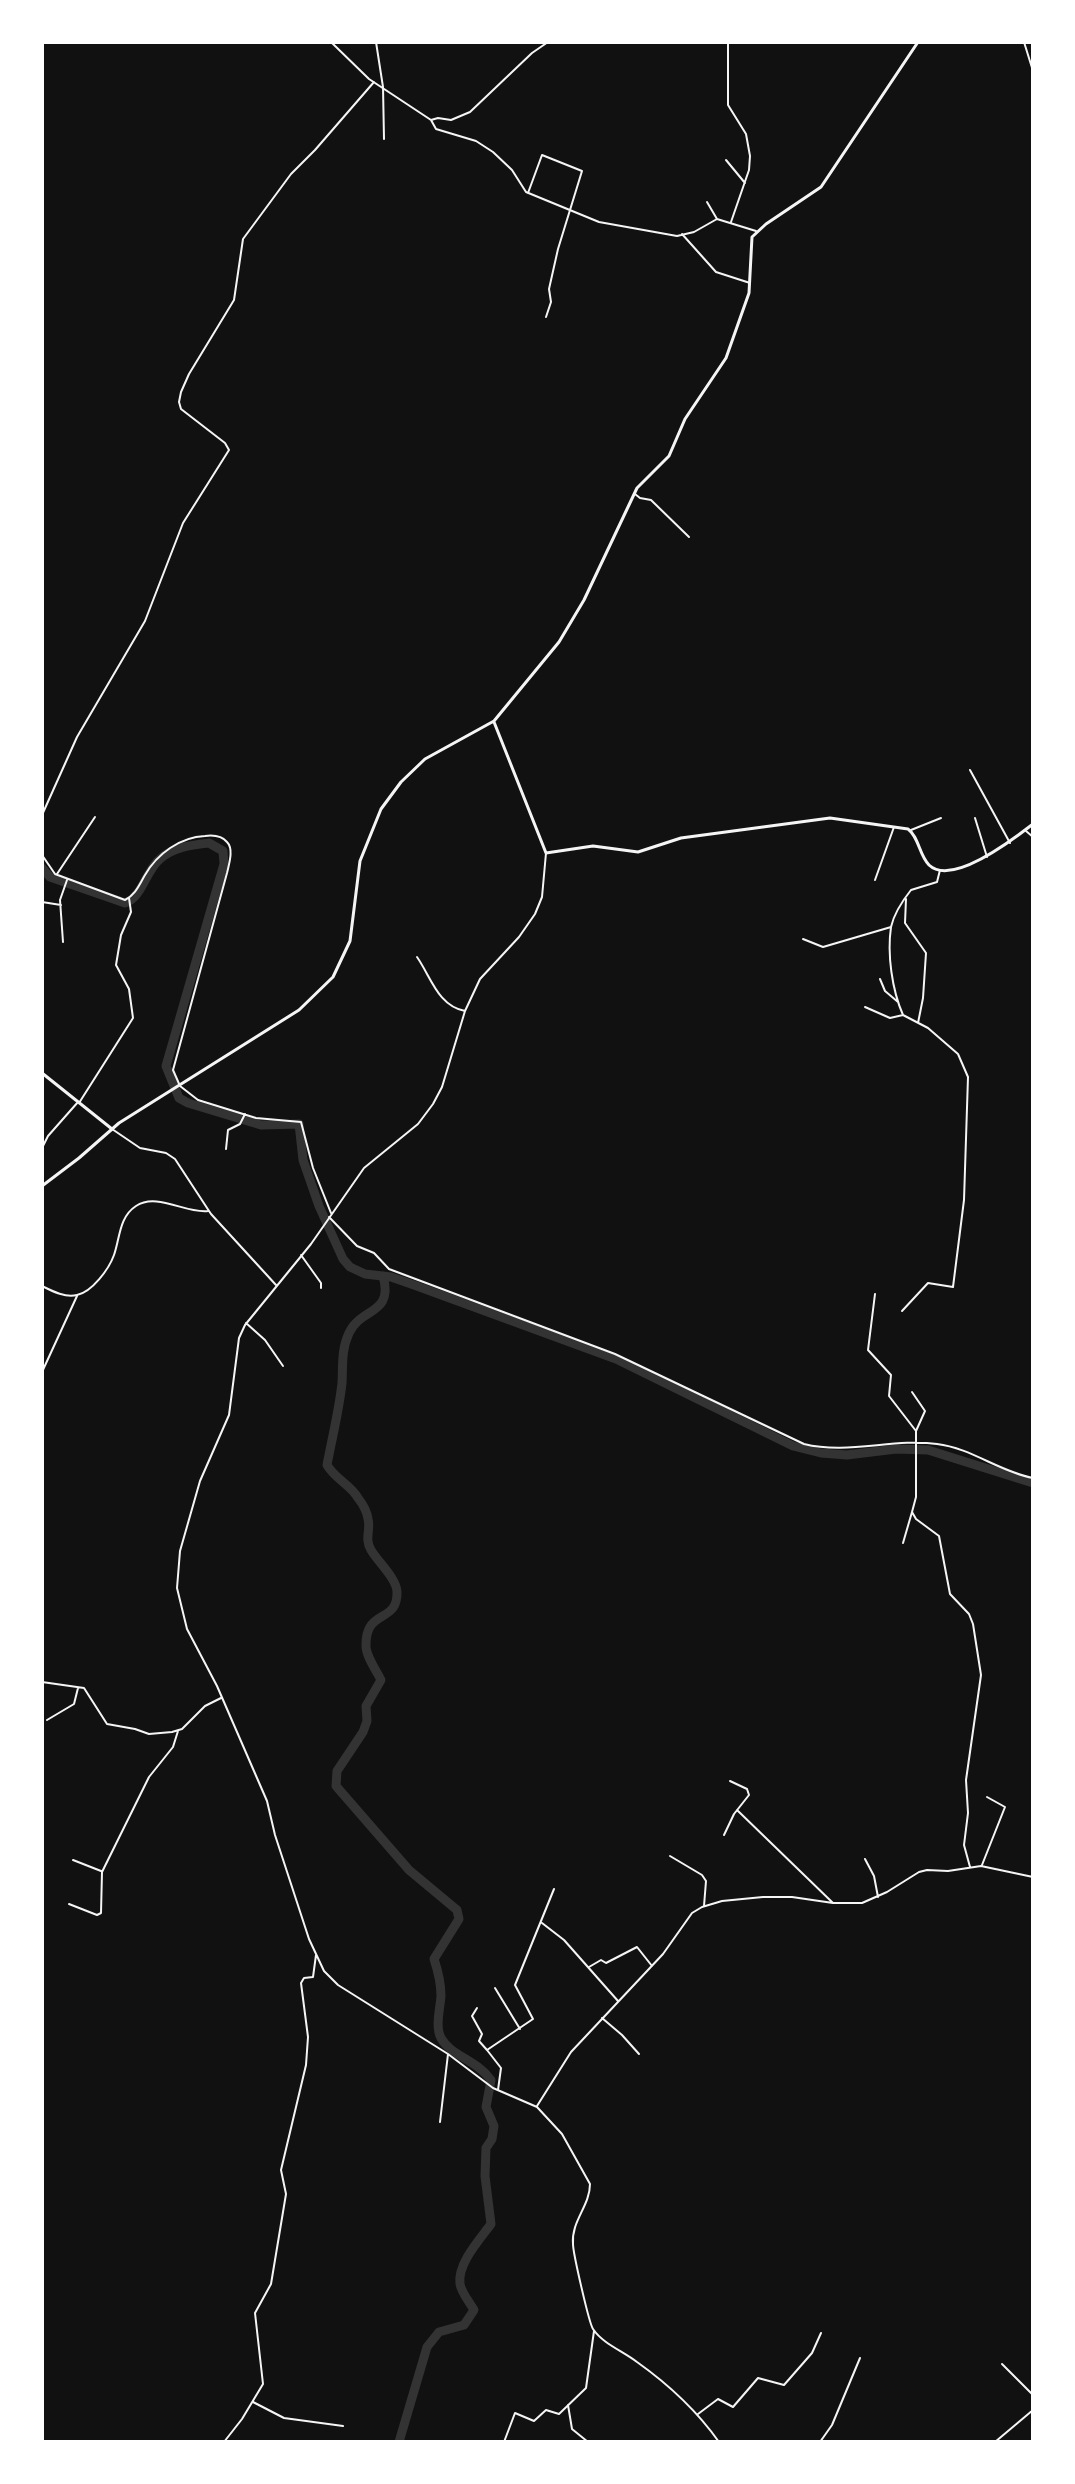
<!DOCTYPE html>
<style>
body{margin:0}
#map{position:relative;width:1075px;height:2484px;overflow:hidden;background:#111;font-family:"Noto Serif",serif}
canvas{display:block}
.frame{position:absolute;inset:0;border:44px solid #fff;pointer-events:none}
</style>
<div id="map">
<canvas width="1075" height="2484"></canvas>
<div class="frame"></div>
</div>
<script>
const ctx = document.querySelector('canvas').getContext('2d');
ctx.lineJoin = 'round';
function strokePath(path, color, width, dash) { ctx.strokeStyle = color; ctx.lineWidth = width; ctx.lineCap = dash ? 'butt' : 'round'; ctx.setLineDash(dash || []); ctx.stroke(path); }
strokePath(new Path2D(`
 M 42,868 L 50,877 L 125,903 C 142,898 146,870 160,859 C 173,847 192,845 209,843 L 223,851 L 224,864 L 166,1066 L 179,1098 L 188,1103 L 261,1125 L 299,1124 L 303,1160 L 319,1206 L 343,1259 L 350,1267 L 365,1274 L 391,1277 L 414,1285 L 616,1359 L 793,1446 L 821,1453 L 847,1455 L 896,1449 L 928,1450 L 1033,1483
 M 383,1276 C 394,1315 361,1307 349,1333 C 341,1350 343,1366 342,1383 C 339,1411 332,1438 327,1465 C 335,1479 351,1485 358,1498 C 362,1503 367,1512 368,1519 C 371,1530 364,1538 371,1550 C 378,1562 397,1579 397,1592 C 398,1624 365,1608 366,1646 C 366,1656 376,1670 381,1680 L 366,1706 L 367,1721 L 363,1732 L 337,1771 L 336,1786 L 409,1870 L 457,1910 L 459,1919 L 434,1959 C 438,1971 441,1984 441,1996 C 440,2009 435,2027 441,2038 C 451,2056 477,2060 491,2080 L 486,2107 L 494,2126 L 492,2139 L 486,2148 L 485,2176 L 491,2224 C 480,2239 457,2264 460,2284 C 461,2292 470,2303 474,2310 L 464,2325 L 439,2332 L 427,2347 L 399,2442`), '#333', 9);
strokePath(new Path2D(`
 M 331,42 L 369,79 L 431,120 L 436,129 L 476,141 L 493,152 L 512,170 L 526,192 L 599,222 L 677,236 L 694,232 L 717,219 L 756,231
 M 376,42 L 383,87 L 384,139
 M 728,42 L 728,105 L 746,134 L 750,156 L 749,170 L 731,222
 M 1024,42 L 1033,71
 M 431,120 L 438,118 L 451,120 L 470,112 L 532,53 L 548,42
 M 726,160 L 745,183
 M 528,193 L 542,155 L 582,171 L 558,249 L 549,289 L 551,302 L 546,317
 M 707,202 L 717,219
 M 682,234 L 716,272 L 750,283
 M 635,494 L 640,498 L 651,500 L 689,537
 M 970,770 L 1010,843
 M 42,815 L 77,737 L 145,621 L 183,523 L 229,450 L 225,443 L 181,409 L 179,402 L 181,392 L 189,374 L 234,300 L 243,239 L 291,174 L 315,150 L 374,82
 M 975,818 L 987,857
 M 911,830 L 941,818
 M 1026,831 L 1033,837
 M 546,853 L 542,897 L 535,914 L 519,937 L 480,979 L 465,1011 L 442,1087 L 433,1104 L 418,1124 L 364,1168 L 311,1244 L 245,1325 L 239,1338 L 229,1415 L 200,1481 L 180,1551 L 177,1588 L 187,1629 L 217,1686 L 267,1801 L 275,1835 L 309,1939 L 324,1971 L 338,1985 L 448,2054 L 493,2088 L 537,2107 L 562,2134 L 590,2184 C 590,2206 571,2221 573,2244 C 573,2253 589,2323 593,2329 C 603,2344 623,2351 637,2362 C 668,2384 697,2411 719,2442
 M 42,855 L 55,874 L 125,900 C 136,894 139,885 145,875 C 157,854 180,837 205,836 C 213,835 222,836 227,842 C 234,849 229,864 227,873 L 173,1070 L 180,1086 L 198,1100 L 256,1118 L 301,1122 L 313,1168 L 331,1213
 M 57,874 L 95,817
 M 875,880 L 894,827
 M 906,899 L 905,923 L 926,953 L 923,998 L 918,1023
 M 42,902 L 61,905
 M 803,939 L 823,947 L 891,927
 M 63,942 L 60,900 L 67,880
 M 417,957 C 431,977 438,1006 465,1011
 M 880,979 L 885,991 L 898,1002
 M 865,1007 L 890,1018 L 903,1015
 M 79,1103 L 133,1018 L 129,989 L 116,965 L 121,935 L 131,912 L 129,898
 M 112,1129 L 140,1148 L 166,1153 L 175,1159 L 211,1214 L 276,1285
 M 42,1148 L 48,1136 L 78,1102
 M 226,1149 L 228,1130 L 240,1124 L 245,1114
 M 329,1217 L 357,1246 L 374,1253 L 389,1269 L 615,1354 L 804,1444 C 848,1455 893,1438 937,1444 C 971,1448 1000,1472 1033,1478
 M 301,1255 L 321,1283 L 321,1288
 M 42,1286 C 52,1291 65,1298 77,1295 C 92,1292 109,1269 114,1255 C 120,1238 119,1217 136,1206 C 157,1192 186,1214 208,1211
 M 875,1294 L 868,1350 L 891,1375 L 889,1396 L 916,1431 L 916,1497 L 912,1512 L 916,1519 L 939,1536 L 950,1594 L 969,1614 L 973,1624 L 981,1675 L 966,1780 L 968,1813 L 964,1845 L 970,1867
 M 902,1311 L 928,1283 L 953,1287 L 964,1200 L 968,1077 L 958,1054 L 928,1028 L 903,1015 C 892,990 887,954 891,927 C 894,914 903,900 911,890 L 937,882 L 940,870
 M 246,1323 L 265,1340 L 283,1366
 M 42,1372 L 77,1296
 M 912,1392 L 925,1411 L 916,1431
 M 903,1543 L 912,1512
 M 42,1682 L 84,1688 L 107,1724 L 135,1729 L 149,1734 L 172,1732 L 182,1729 L 205,1706 L 221,1698
 M 47,1720 L 74,1704 L 78,1688
 M 737,1810 L 833,1903
 M 724,1835 L 734,1814 L 749,1795 L 747,1789 L 730,1781
 M 670,1856 L 702,1875 L 706,1881 L 704,1906
 M 865,1859 L 874,1876 L 878,1897
 M 73,1860 L 101,1871
 M 982,1865 L 1005,1807 L 987,1797
 M 69,1904 L 97,1915 L 101,1913 L 102,1872 L 149,1777 L 173,1747 L 178,1731
 M 542,1923 L 564,1940 L 618,2001
 M 589,1967 L 601,1960 L 606,1963 L 637,1947 L 652,1966
 M 495,1988 L 520,2029
 M 477,2008 L 472,2016 L 482,2034 L 479,2041 L 487,2050
 M 602,2018 L 622,2035 L 639,2054
 M 498,2090 L 501,2068 L 487,2050 L 533,2019 L 515,1985 L 554,1889
 M 537,2106 L 571,2052 L 663,1954 L 692,1913 L 702,1907 L 722,1901 L 763,1897 L 792,1897 L 833,1903 L 862,1903 L 887,1892 L 919,1872 L 927,1870 L 948,1871 L 981,1866 L 1033,1877
 M 440,2122 L 448,2054
 M 1002,2364 L 1033,2395
 M 253,2402 L 284,2418 L 343,2426
 M 568,2405 L 572,2429 L 588,2442
 M 698,2414 L 718,2399 L 733,2407 L 758,2378 L 784,2385 L 812,2353 L 821,2333
 M 224,2442 L 242,2419 L 263,2384 L 255,2313 L 271,2284 L 286,2194 L 281,2170 L 306,2065 L 308,2037 L 301,1983 L 304,1978 L 313,1977 L 316,1955
 M 504,2442 L 515,2413 L 534,2421 L 546,2410 L 559,2414 L 586,2388 L 594,2331
 M 820,2442 L 832,2425 L 860,2358
 M 995,2442 L 1033,2410`), '#f5f5f5', 2);
strokePath(new Path2D(`
 M 42,1073 L 112,1129`), '#f5f5f5', 3);
strokePath(new Path2D(`
 M 494,722 L 546,853 L 593,846 L 638,852 L 681,838 L 830,818 L 908,829 C 919,837 919,855 929,865 C 952,887 1015,838 1033,824
 M 42,1186 L 79,1158 L 119,1123 L 299,1010 L 333,977 L 350,941 L 360,861 L 381,809 L 401,782 L 425,759 L 494,721 L 559,642 L 584,600 L 637,488 L 669,456 L 685,419 L 726,358 L 749,293 L 752,237 L 766,224 L 821,187 L 918,42`), '#f5f5f5', 3);
</script>
